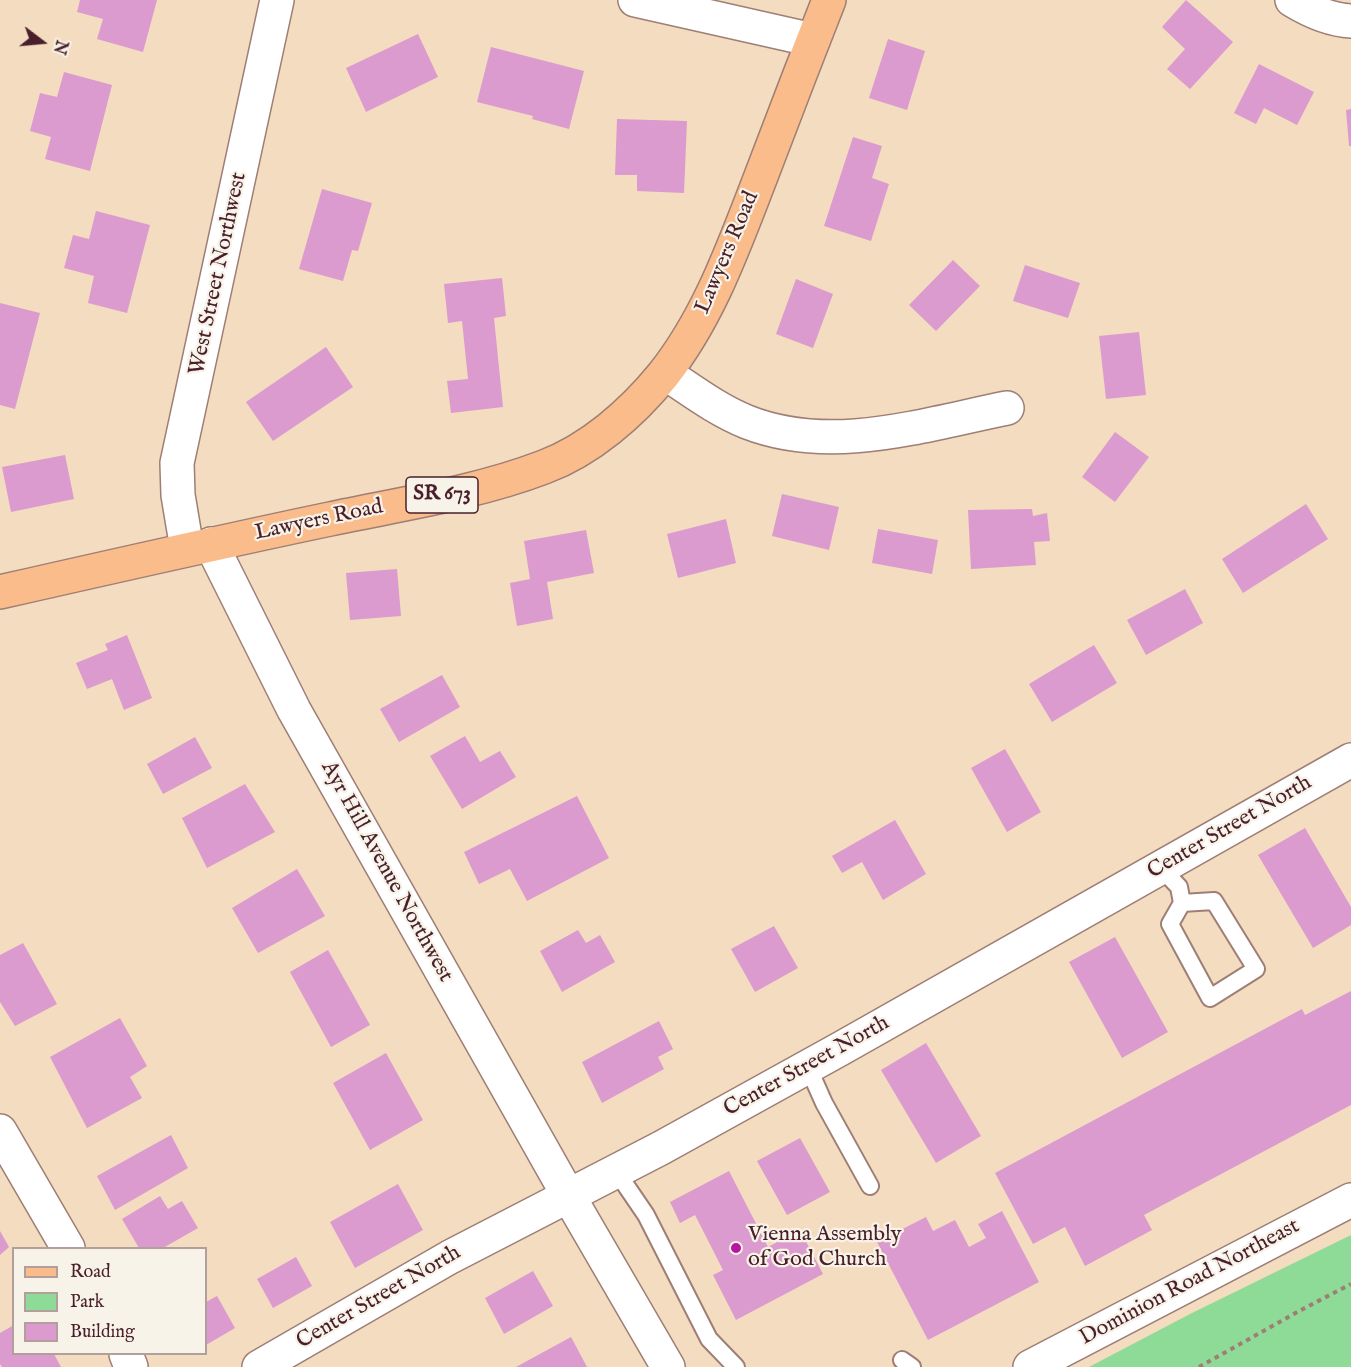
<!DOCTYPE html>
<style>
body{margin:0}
#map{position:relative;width:1351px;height:1367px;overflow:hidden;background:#f3dcbf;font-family:"IM FELL English",serif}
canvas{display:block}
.legend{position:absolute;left:12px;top:1247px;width:195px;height:108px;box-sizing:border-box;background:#f7f3e8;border:2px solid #b29e9c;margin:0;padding:8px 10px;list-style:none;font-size:18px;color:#4a1f2b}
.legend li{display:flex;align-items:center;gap:12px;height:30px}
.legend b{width:30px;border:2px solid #b29e9c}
.north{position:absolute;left:12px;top:12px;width:60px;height:60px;-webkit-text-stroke:4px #f7f3e8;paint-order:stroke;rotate:106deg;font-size:16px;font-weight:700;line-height:24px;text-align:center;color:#4a1f2b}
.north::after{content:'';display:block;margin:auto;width:21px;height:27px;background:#4a1f2b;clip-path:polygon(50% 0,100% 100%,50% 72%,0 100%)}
</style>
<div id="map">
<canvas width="1351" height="1367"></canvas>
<ul class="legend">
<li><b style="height:8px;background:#f9bc8a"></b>Road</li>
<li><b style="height:16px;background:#8eda97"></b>Park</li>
<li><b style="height:16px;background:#db9bcf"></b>Building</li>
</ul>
<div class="north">N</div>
</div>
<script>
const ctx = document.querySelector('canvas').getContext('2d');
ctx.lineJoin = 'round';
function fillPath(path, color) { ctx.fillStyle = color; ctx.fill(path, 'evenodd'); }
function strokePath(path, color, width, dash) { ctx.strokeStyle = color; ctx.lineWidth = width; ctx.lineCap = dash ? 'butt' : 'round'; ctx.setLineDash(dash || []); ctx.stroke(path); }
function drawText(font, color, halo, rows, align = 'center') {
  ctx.font = font + ' "IM FELL English",serif'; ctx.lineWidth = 4.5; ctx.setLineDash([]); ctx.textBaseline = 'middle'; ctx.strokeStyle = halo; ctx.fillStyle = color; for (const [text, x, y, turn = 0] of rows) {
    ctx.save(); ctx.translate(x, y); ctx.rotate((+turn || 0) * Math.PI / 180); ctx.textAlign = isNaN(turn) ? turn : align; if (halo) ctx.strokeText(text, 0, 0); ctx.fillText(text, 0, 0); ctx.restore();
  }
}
fillPath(new Path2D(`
 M 1351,1235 L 1351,1367 L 1089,1367 L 1190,1314 Z`), '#8eda97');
fillPath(new Path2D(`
 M 80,0 L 157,0 L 143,52 L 97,39 L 103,19 L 77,12 Z
 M 1186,0 L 1233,42 L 1190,89 L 1167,69 L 1185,49 L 1162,27 Z
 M 418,34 L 438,77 L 366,112 L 346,68 Z
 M 888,39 L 925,51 L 907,110 L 869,98 Z
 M 491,47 L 584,71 L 569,129 L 532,119 L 533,116 L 477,102 Z
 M 1259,64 L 1314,92 L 1297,125 L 1264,108 L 1256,124 L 1234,113 Z
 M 64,72 L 112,85 L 90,171 L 45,159 L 51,137 L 30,131 L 40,93 L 57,97 Z
 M 1351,109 L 1351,146 L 1349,146 L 1346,110 Z
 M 617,119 L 687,121 L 684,193 L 637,191 L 637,175 L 615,175 Z
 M 853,137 L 882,146 L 872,178 L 889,184 L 871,241 L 824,226 Z
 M 322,189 L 372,203 L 358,251 L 352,250 L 343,281 L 299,269 Z
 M 96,211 L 150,225 L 127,313 L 88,303 L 94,276 L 64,268 L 73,235 L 89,239 Z
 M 953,260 L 980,286 L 936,331 L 909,305 Z
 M 1025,265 L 1080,283 L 1068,318 L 1013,301 Z
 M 502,278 L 506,316 L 494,318 L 503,407 L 451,413 L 447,381 L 468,379 L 462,321 L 448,323 L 444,284 Z
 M 796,279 L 833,294 L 813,348 L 776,334 Z
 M 0,303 L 40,313 L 15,409 L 0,405 Z
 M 1139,332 L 1146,395 L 1106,399 L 1099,336 Z
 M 326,347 L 353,387 L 273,441 L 246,402 Z
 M 1115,432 L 1149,457 L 1115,502 L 1082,477 Z
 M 65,455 L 74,499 L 11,512 L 2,467 Z
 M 782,494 L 839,507 L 829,550 L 772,536 Z
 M 1306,504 L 1328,539 L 1243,593 L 1222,559 Z
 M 1032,509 L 1033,516 L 1047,513 L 1050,541 L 1034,542 L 1036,565 L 971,569 L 968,510 Z
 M 726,519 L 736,563 L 678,578 L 667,534 Z
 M 878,529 L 938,540 L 932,574 L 872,563 Z
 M 586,530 L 594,573 L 547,582 L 553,619 L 517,626 L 510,583 L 530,579 L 524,541 Z
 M 397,569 L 401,616 L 350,620 L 346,573 Z
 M 1185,589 L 1203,623 L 1146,655 L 1127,620 Z
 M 127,635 L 152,698 L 124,710 L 112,679 L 87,689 L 76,663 L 108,650 L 105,644 Z
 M 1094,645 L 1117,683 L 1052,722 L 1029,684 Z
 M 442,675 L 460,707 L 399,742 L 380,709 Z
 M 465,736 L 480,762 L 500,751 L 516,777 L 462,809 L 430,756 Z
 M 195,737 L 212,768 L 163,794 L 147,764 Z
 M 1005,749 L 1041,812 L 1007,832 L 971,768 Z
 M 245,784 L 275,832 L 207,868 L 182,818 Z
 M 577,796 L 609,858 L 527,901 L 510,869 L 479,884 L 464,852 Z
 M 895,820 L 926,874 L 883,900 L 862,862 L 842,873 L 832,856 Z
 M 1305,828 L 1351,907 L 1351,925 L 1313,948 L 1258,855 Z
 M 297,869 L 325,916 L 258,953 L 232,908 Z
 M 774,926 L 798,968 L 755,992 L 731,949 Z
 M 578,930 L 586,943 L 600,935 L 615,962 L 562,992 L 540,951 Z
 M 1115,937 L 1168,1032 L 1122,1058 L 1069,962 Z
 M 23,943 L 57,1004 L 15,1026 L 0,1002 L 0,955 Z
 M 328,950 L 370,1025 L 331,1047 L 290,972 Z
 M 1351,991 L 1351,1105 L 1144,1215 L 1152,1230 L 1085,1266 L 1065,1227 L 1033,1244 L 995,1173 L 1302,1009 L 1305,1015 Z
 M 120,1018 L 147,1066 L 130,1077 L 142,1098 L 87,1128 L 50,1057 Z
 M 659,1021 L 673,1049 L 658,1057 L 664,1069 L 602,1103 L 582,1062 Z
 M 926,1043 L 981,1136 L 936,1163 L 881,1070 Z
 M 386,1053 L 423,1120 L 370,1150 L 333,1083 Z
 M 171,1135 L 188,1168 L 115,1210 L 97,1176 Z
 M 800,1138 L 830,1192 L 787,1215 L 757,1161 Z
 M 729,1171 L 768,1247 L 800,1230 L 823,1274 L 736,1320 L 713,1275 L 723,1270 L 695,1215 L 680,1223 L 670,1202 Z
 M 398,1184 L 423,1230 L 355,1268 L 330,1222 Z
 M 160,1196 L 168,1209 L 182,1201 L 198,1228 L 163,1248 L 139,1248 L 122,1219 Z
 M 1002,1211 L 1039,1282 L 928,1340 L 877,1242 L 926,1217 L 933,1231 L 955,1220 L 969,1247 L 986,1238 L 978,1224 Z
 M 0,1231 L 9,1247 L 0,1255 Z
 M 296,1257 L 312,1286 L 273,1308 L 257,1279 Z
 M 533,1271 L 553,1306 L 504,1334 L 485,1298 Z
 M 217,1296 L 235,1328 L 206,1345 L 206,1302 Z
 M 14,1325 L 14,1354 L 54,1354 L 61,1367 L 2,1367 L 0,1364 L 0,1333 Z
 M 571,1337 L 587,1367 L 516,1367 Z`), '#db9bcf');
const service = new Path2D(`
 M 1161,868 L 1179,887 L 1182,903 L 1170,924 L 1210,998 L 1256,969 L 1214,901 L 1182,903
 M 808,1067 L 824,1103 L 870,1186
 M 616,1171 L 646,1215 L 709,1339 L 736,1367
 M 902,1360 L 912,1367`);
const minor = new Path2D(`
 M 635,0 L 813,40
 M 1292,0 C 1310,11 1330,20 1351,21
 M 665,373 C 691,390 717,410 747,422 C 831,455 922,425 1007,408
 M 211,544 L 294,710 L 568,1195 L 668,1367
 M 187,549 L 178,495 L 177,463 L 277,0
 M 0,1131 L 68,1248
 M 126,1354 L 131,1367
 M 259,1367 L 450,1257 L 661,1148 L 840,1049 L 1351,760
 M 1030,1367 L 1351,1200`);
const primary = new Path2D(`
 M 0,592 C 110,567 220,542 330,519 C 401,504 476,493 544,467 C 590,450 632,413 663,375 C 708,318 732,251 758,184 C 781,123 805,61 829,0`);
strokePath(service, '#9e7e75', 20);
strokePath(minor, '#9e7e75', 36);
strokePath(primary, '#9e7e75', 36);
strokePath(new Path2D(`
 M 1199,1367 L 1301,1310 L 1351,1284`), '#9e7e75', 4, [4.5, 4.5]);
strokePath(service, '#fff', 16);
strokePath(minor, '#fff', 33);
strokePath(primary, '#f9bc8a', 33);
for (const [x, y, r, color] of [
 [736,1248,6,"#b5179e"]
]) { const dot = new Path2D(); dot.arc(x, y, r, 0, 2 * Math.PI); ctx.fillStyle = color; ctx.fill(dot); strokePath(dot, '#f7f3e8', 2); }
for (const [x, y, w] of [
 [442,495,72]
]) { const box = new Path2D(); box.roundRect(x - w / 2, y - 18, w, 36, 4.5); ctx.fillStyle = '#f7f3e8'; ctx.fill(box); strokePath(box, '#4a1f2b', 1.5); }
drawText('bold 21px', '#4a1f2b', null, [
 ["SR 673",442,495]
]);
drawText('22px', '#4a1f2b', '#f7f3e8', [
 ["Lawyers Road",728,253,-67],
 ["West Street Northwest",219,274,-78],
 ["Lawyers Road",319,521,-12],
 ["Center Street North",1230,828,-30],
 ["Ayr Hill Avenue Northwest",386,872,61],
 ["Center Street North",807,1067,-29],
 ["Dominion Road Northeast",1190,1283,-28],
 ["Center Street North",379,1298,-30]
]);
drawText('22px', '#4a1f2b', '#f7f3e8', [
 ["Vienna Assembly",748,1235],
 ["of God Church",748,1260]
], 'left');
</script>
